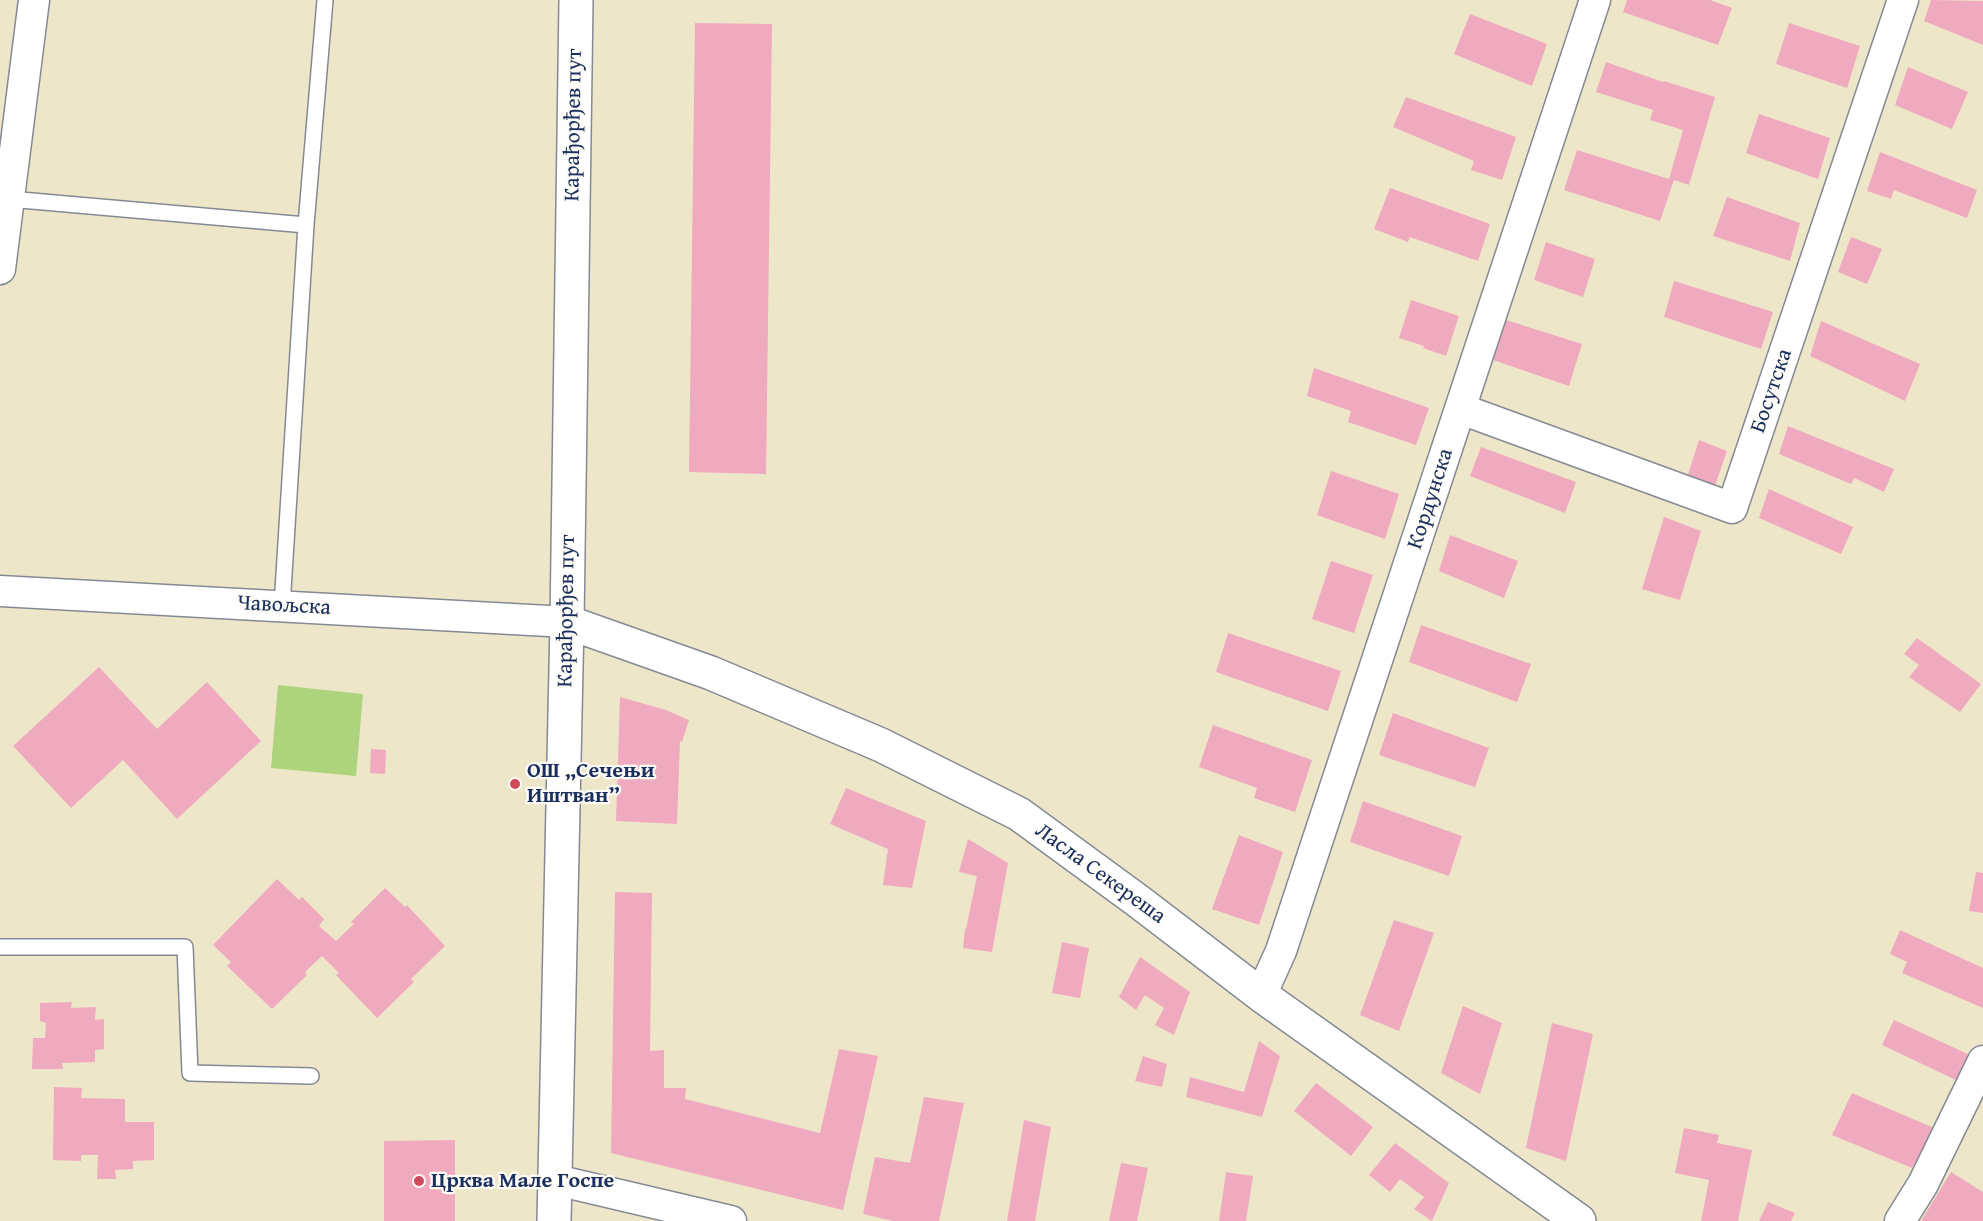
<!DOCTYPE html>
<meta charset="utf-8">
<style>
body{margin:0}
canvas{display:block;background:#eee6c9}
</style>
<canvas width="1983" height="1221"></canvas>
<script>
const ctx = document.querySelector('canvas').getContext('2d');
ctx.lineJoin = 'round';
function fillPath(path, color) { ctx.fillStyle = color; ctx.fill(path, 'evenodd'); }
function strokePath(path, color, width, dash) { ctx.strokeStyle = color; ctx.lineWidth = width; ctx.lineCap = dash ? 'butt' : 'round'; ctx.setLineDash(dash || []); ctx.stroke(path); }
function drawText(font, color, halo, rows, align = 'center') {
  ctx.font = font + ' "Gentium Book Plus",serif'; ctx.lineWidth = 4.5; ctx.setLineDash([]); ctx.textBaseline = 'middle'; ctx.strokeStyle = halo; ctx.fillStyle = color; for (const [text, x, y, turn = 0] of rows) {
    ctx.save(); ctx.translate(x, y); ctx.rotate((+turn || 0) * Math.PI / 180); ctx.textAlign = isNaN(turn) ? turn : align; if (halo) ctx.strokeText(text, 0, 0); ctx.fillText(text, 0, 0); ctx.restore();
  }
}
fillPath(new Path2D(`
 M 278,685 L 363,694 L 356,776 L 271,768 Z`), '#aed37d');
fillPath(new Path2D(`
 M 1627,0 L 1710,0 L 1732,8 L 1718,45 L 1623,12 Z
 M 1931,0 L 1983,1 L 1983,45 L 1924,21 Z
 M 1470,14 L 1547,44 L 1532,86 L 1454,54 Z
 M 695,23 L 772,24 L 766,474 L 689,472 Z
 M 1789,23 L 1860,46 L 1847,88 L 1776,64 Z
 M 1606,62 L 1663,82 L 1664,81 L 1715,97 L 1689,185 L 1674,180 L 1660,221 L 1564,190 L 1577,150 L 1669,179 L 1683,130 L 1650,120 L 1653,110 L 1596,92 Z
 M 1908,67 L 1968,92 L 1952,129 L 1895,105 Z
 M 1406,97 L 1516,137 L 1502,180 L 1471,170 L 1474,161 L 1393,127 Z
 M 1759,114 L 1830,138 L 1818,179 L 1746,153 Z
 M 1880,152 L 1977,190 L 1967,218 L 1894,190 L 1891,199 L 1867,191 Z
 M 1390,188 L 1490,224 L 1478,261 L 1410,237 L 1408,242 L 1374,229 Z
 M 1727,197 L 1800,223 L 1790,261 L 1713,236 Z
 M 1851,237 L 1882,249 L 1867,284 L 1838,272 Z
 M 1546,242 L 1595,259 L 1583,297 L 1534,280 Z
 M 1674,281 L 1773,312 L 1761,349 L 1664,317 Z
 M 1411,300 L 1459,316 L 1446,356 L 1423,348 L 1424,346 L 1399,338 Z
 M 1506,320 L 1582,344 L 1569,386 L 1493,360 Z
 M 1821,321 L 1920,364 L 1905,401 L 1810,356 Z
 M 1314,368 L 1429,408 L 1416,445 L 1348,422 L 1351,411 L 1307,396 Z
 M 1788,426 L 1894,469 L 1884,492 L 1854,478 L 1851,484 L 1779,454 Z
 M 1699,440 L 1727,451 L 1710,500 L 1683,490 Z
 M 1481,447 L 1576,482 L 1565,513 L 1470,476 Z
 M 1331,471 L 1399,494 L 1385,539 L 1317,515 Z
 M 1769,489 L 1853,527 L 1841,554 L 1759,518 Z
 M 1664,517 L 1701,531 L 1680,600 L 1642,589 Z
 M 1450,535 L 1518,561 L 1504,598 L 1439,571 Z
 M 1331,561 L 1373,575 L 1354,633 L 1312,619 Z
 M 1421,625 L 1531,664 L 1517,702 L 1409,662 Z
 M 1228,633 L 1341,671 L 1328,711 L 1216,672 Z
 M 1917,638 L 1981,684 L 1960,712 L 1909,677 L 1919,665 L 1904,654 Z
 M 99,667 L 157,729 L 207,682 L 261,741 L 177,819 L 123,760 L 71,808 L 13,746 Z
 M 620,697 L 666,710 L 689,720 L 682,742 L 680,741 L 677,824 L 616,821 Z
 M 1393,713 L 1489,748 L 1475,787 L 1379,755 Z
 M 1213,725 L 1312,760 L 1295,812 L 1254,798 L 1257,788 L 1199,767 Z
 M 371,749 L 386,750 L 385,774 L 370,773 Z
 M 846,788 L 926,821 L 912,888 L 883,885 L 888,849 L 830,824 Z
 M 1363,801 L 1462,836 L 1449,876 L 1350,842 Z
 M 1239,835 L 1283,852 L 1259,925 L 1212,909 Z
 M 968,839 L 1008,863 L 992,952 L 963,948 L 965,929 L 966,929 L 977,876 L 959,872 Z
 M 1976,872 L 1983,873 L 1983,913 L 1969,911 Z
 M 277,879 L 299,900 L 302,897 L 324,919 L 319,926 L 336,941 L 354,924 L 351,922 L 385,888 L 405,907 L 407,905 L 445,946 L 411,979 L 414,982 L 377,1018 L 336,975 L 339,973 L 322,956 L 305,972 L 307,975 L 272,1009 L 227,966 L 231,962 L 213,945 Z
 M 615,892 L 652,893 L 650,1051 L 664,1050 L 664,1088 L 686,1088 L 685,1099 L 820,1133 L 839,1049 L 878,1056 L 843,1210 L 611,1153 Z
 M 1394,920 L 1434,933 L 1399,1031 L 1360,1015 Z
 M 1900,930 L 1983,968 L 1983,1008 L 1902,973 L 1907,962 L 1890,954 Z
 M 1062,942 L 1089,948 L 1080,998 L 1052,993 Z
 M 1140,957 L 1190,992 L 1174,1035 L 1155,1025 L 1164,1008 L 1145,995 L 1136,1010 L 1119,997 Z
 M 72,1002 L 71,1008 L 96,1007 L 95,1020 L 104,1019 L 104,1049 L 95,1050 L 95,1062 L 62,1063 L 63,1069 L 32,1069 L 33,1038 L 45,1038 L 46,1023 L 40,1021 L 40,1003 Z
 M 1463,1006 L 1502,1023 L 1480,1094 L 1441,1073 Z
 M 1894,1020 L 1972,1056 L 1958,1081 L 1882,1045 Z
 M 1552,1023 L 1593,1034 L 1566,1161 L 1526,1148 Z
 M 1259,1041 L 1280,1056 L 1262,1117 L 1186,1097 L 1190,1077 L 1244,1092 Z
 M 1143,1056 L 1167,1064 L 1162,1087 L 1135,1081 Z
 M 1316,1083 L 1373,1127 L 1351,1156 L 1294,1111 Z
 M 54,1087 L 82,1088 L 81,1098 L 125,1099 L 125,1122 L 154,1122 L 154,1160 L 133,1161 L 133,1169 L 115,1170 L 116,1179 L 97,1179 L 98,1155 L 81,1155 L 81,1161 L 53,1160 Z
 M 1852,1093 L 1934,1128 L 1912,1168 L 1832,1135 Z
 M 924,1097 L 964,1103 L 939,1221 L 893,1221 L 863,1214 L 875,1157 L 910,1163 Z
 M 1024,1120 L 1051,1127 L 1035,1221 L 1007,1221 Z
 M 1684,1128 L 1719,1135 L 1717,1143 L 1752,1150 L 1738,1221 L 1701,1221 L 1709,1180 L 1675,1173 Z
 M 455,1140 L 455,1221 L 384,1221 L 384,1141 Z
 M 1395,1143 L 1449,1183 L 1432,1221 L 1414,1209 L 1424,1197 L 1400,1179 L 1390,1192 L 1369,1175 Z
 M 1121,1163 L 1148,1168 L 1137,1221 L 1109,1221 Z
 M 1226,1172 L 1253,1176 L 1246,1221 L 1219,1221 Z
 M 1951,1172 L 1983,1192 L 1983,1221 L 1921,1221 Z
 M 1768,1202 L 1795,1213 L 1791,1221 L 1759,1221 Z`), '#f0aabf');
const lane = new Path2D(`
 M 9,199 L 306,225
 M 282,606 L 306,225 L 325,0
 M 0,947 L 185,947 L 190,1073 L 311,1076`);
const street = new Path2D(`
 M 0,269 L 34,0
 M 1461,409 L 1732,508 L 1903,0
 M 0,591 L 567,622
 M 1261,995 L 1281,951 L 1595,0
 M 556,1180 L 731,1221
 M 1900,1221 L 1923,1184 L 1983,1061`);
const secondary = new Path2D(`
 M 567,622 L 711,673 L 881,745 L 1019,814 L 1138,901 L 1261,995 L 1579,1221
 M 554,1221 L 567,622 L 576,0`);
strokePath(lane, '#848a94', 18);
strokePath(street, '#848a94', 33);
strokePath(secondary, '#848a94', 36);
strokePath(lane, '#fff', 15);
strokePath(street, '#fff', 30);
strokePath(secondary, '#fff', 33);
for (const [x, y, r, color] of [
 [515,784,6,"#d1495b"],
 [419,1181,6,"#d1495b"]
]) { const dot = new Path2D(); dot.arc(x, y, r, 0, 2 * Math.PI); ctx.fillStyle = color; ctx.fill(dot); strokePath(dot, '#fdfcf7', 2); }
drawText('22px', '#1b2f5e', '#fdfcf7', [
 ["Карађорђев пут",574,125,-89],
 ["Босутска",1772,391,-71],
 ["Кордунска",1431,499,-72],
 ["Чавољска",284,606,3],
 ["Карађорђев пут",567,611,-89],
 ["Ласла Секереша",1100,874,36]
]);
drawText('bold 22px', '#1b2f5e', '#fdfcf7', [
 ["ОШ „Сечењи",527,771],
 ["Иштван”",527,796],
 ["Црква Мале Госпе",431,1181]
], 'left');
</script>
